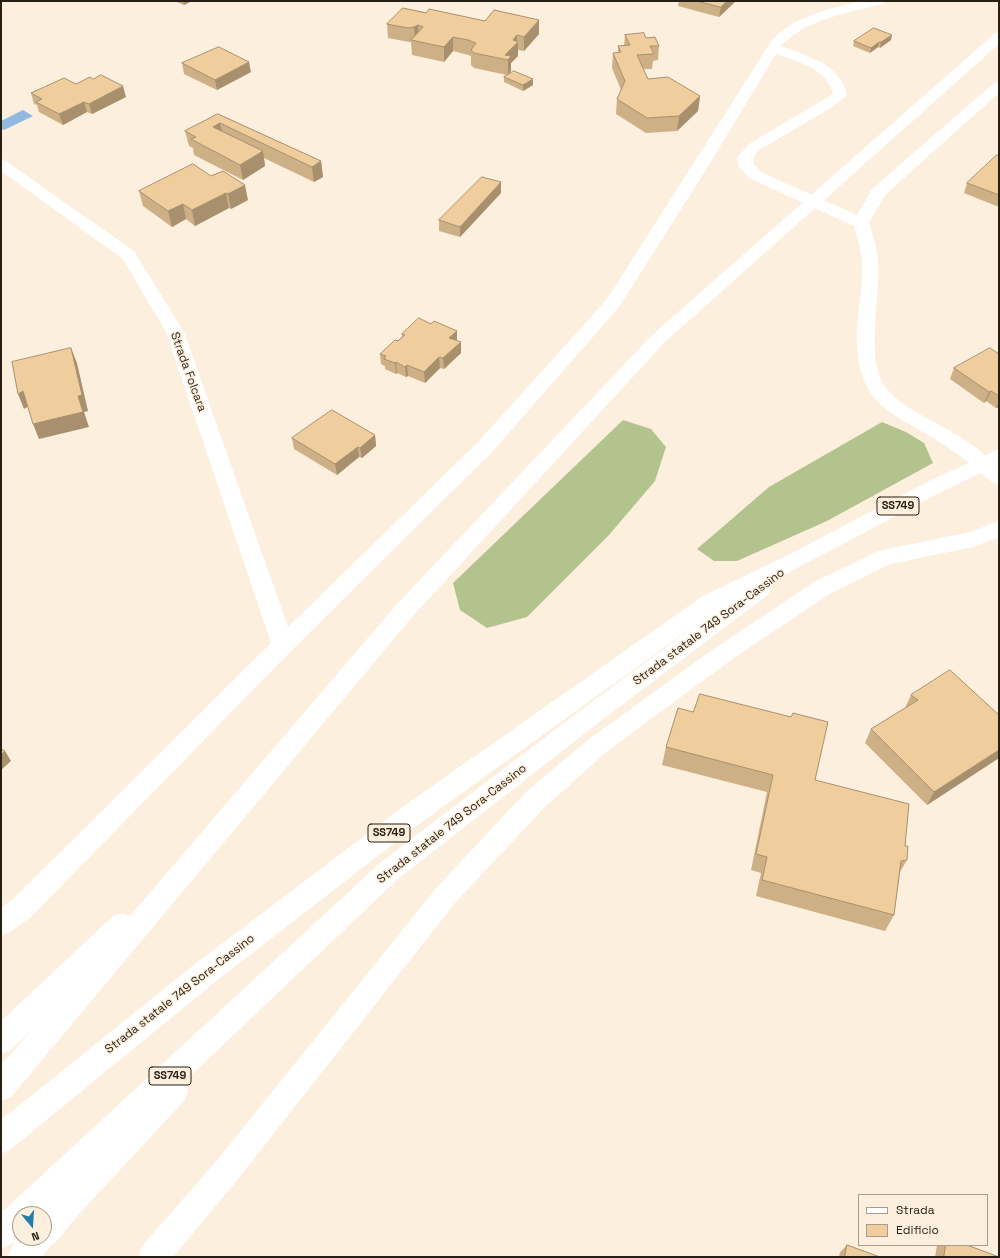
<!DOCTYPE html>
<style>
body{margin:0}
#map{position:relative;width:1000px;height:1258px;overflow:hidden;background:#fcefdd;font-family:"Space Grotesk",sans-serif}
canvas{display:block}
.frame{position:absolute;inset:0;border:2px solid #271f14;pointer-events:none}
.legend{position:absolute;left:858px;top:1194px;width:130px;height:52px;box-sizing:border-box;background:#fcefdd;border:1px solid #a79c8d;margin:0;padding:5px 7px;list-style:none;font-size:12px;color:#271f14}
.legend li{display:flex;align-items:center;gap:8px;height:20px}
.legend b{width:20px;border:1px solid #a79c8d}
.north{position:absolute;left:12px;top:1206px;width:40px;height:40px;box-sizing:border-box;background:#fcefdd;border:1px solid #a79c8d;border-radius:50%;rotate:162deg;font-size:11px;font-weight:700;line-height:16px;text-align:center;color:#271f14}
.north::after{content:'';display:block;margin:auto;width:14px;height:18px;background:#237caa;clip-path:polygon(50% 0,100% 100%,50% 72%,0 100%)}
</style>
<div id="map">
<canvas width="1000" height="1258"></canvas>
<div class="frame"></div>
<ul class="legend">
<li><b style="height:5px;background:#fff"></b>Strada</li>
<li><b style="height:11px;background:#f0cd9d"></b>Edificio</li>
</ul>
<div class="north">N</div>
</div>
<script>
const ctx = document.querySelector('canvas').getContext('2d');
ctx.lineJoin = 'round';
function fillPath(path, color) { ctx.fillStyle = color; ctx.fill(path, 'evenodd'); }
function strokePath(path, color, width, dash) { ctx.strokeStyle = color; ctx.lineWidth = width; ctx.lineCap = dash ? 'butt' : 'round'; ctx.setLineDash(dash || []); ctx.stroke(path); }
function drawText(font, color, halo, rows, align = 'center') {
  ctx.font = font + ' "Space Grotesk",sans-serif'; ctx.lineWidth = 3; ctx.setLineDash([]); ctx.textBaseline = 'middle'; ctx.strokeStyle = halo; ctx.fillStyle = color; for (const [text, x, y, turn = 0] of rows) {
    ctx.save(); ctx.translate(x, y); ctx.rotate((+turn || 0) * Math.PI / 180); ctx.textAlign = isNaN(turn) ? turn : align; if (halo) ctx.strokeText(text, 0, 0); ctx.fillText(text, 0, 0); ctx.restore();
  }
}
fillPath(new Path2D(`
 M 623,420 L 651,429 L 666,447 L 655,481 L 609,535 L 527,617 L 487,628 L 460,610 L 453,583 Z
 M 882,422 L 906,432 L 924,443 L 933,463 L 827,521 L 737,561 L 714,561 L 697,549 L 769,487 Z`), '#b3c38e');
fillPath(new Path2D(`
 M 23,110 L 33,116 L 4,130 L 1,129 L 1,121 Z`), '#90b9e2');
fillPath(new Path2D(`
 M 861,1 L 885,1 L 883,4 C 850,12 804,20 781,46 C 807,56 841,64 847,95 L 834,106 L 759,150 L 753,158 L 754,165 L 761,172 L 857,215 L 872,189 L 994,83 L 999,82 L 999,93 L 885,195 L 869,223 C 873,235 877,248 878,261 C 881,295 864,363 887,389 C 905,410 933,420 955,434 C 971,443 985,455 999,466 L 999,484 L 992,482 C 978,471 964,458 949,448 C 894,411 855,410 857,331 C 858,308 863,285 862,261 C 861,249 857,237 854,226 L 749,178 L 738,166 L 737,158 L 749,144 L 833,94 C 827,69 797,61 776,54 L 704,173 L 619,307 L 492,452 L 291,651 L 32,916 L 10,932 L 1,935 L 1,908 L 14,898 L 271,643 L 166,332 L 123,259 L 1,171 L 1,159 L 6,161 L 135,252 L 137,256 L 184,332 L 288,627 L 478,442 L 607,299 L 772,40 C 794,16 831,8 861,1 Z
 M 999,521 L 999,537 L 973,547 L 890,564 L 830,594 L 731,660 L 605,753 L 544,808 L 455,903 L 238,1179 L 173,1257 L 138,1257 L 142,1246 L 218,1159 L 437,887 L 526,792 L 589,739 L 715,648 L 814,582 L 878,551 L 970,532 Z`), '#fff');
fillPath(new Path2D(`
 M 999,33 L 999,44 L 664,343 L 413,616 L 11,1097 L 1,1101 L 1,1065 L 31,1031 L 11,1050 L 1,1054 L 1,1021 L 113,916 L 122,913 L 130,916 L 397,604 L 652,335 L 994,34 Z
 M 999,449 L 999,464 L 939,493 L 769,583 L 772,588 L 769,594 L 593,727 L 399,878 L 184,1082 L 188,1091 L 184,1101 L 80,1213 L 55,1243 L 51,1245 L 42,1257 L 7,1257 L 14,1243 L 1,1249 L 1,1213 L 381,862 L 577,713 L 719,608 L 419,824 L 215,982 L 11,1149 L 1,1154 L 1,1120 L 195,964 L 401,808 L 703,596 L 792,553 L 925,483 ZM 20,1214 L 44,1214 L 44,1238 L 20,1238 Z`), '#fff');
fillPath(new Path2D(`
 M 174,1 L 192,1 L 184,5 Z
 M 679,1 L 736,1 L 719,17 L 678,6 Z
 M 403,8 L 539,34 L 524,51 L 518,50 L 518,56 L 511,63 L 511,71 L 508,74 L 533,85 L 523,91 L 504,82 L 504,77 L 507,75 L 474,68 L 471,65 L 471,56 L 468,55 L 453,51 L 444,62 L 412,55 L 411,42 L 409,42 L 388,38 L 387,24 Z
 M 625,35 L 646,38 L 659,46 L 658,60 L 653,61 L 652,69 L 643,69 L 648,79 L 700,96 L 698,111 L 677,131 L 646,133 L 616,114 L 617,99 L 621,90 L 612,68 L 613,53 L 618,53 L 618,46 L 624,46 Z
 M 891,40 L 880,48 L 878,47 L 870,53 L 853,46 L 854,41 Z
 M 182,63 L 251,72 L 217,90 L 184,74 Z
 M 76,84 L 126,97 L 92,114 L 87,112 L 63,125 L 39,112 L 37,105 L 34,104 L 31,93 Z
 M 218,114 L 321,161 L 323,177 L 314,182 L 264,158 L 265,166 L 243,180 L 194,155 L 193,148 L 189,146 L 185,131 Z
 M 999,156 L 999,207 L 964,193 L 967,183 Z
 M 211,176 L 248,200 L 231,209 L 229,208 L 195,226 L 186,219 L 172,227 L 143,206 L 139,191 Z
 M 501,193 L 460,237 L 439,231 L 439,220 Z
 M 431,324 L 457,331 L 457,341 L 461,342 L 461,353 L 444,369 L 440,368 L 425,383 L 408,376 L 406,377 L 397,373 L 396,374 L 385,369 L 385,366 L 381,364 L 380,354 L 402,337 L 402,334 Z
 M 999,354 L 999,407 L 996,408 L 986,401 L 984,403 L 950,379 L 954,368 Z
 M 375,435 L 376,446 L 362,458 L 359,457 L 337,475 L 294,449 L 292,438 Z
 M 911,695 L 999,715 L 999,758 L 927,805 L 865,743 L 871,729 L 905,708 Z
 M 693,712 L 815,780 L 905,846 L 907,860 L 900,872 L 894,915 L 885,931 L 756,896 L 761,873 L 751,870 L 767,792 L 662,765 L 666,747 Z
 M 847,1245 L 880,1257 L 839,1257 L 840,1252 Z
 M 937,1245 L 967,1245 L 999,1257 L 935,1257 Z`), '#ceb087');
fillPath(new Path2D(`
 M 183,1 L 192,1 L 184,5 Z
 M 727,1 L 736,1 L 719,17 L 721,7 Z
 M 539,20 L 539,34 L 524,51 L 524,37 Z
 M 418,25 L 419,40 L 415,41 L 414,27 Z
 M 517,35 L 517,43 L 518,42 L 518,56 L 511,63 L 511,71 L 508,75 L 508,60 L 505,55 L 513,40 Z
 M 892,35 L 891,40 L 880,48 L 881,42 Z
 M 453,37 L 453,51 L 444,62 L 444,47 Z
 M 879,42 L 878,47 L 870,53 L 871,48 Z
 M 249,62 L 251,72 L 217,90 L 215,80 Z
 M 533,79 L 533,85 L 523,91 L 523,85 Z
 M 123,86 L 126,97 L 92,114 L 89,104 Z
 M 700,96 L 698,111 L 677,131 L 679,116 Z
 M 84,102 L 87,112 L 63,125 L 59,114 Z
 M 220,123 L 223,138 L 213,127 Z
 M 263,151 L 265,166 L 243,180 L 240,165 Z
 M 321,161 L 323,177 L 314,182 L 312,167 Z
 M 501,182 L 501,193 L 460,237 L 460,227 Z
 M 245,185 L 248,200 L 231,209 L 228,194 Z
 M 226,193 L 229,208 L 195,226 L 192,210 Z
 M 183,204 L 186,219 L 172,227 L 168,211 Z
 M 457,331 L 457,341 L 449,338 Z
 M 461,342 L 461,353 L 444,369 L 443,358 Z
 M 71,348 L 77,363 L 88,411 L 84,412 L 89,427 L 39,439 L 33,424 L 78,396 Z
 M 439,357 L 440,368 L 425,383 L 424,372 Z
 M 396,362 L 397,373 L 396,374 L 395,363 Z
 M 407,365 L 408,376 L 406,377 L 405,367 Z
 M 23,391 L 29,406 L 24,409 L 18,394 Z
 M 991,391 L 986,401 L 984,403 L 989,392 Z
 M 999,402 L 999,407 L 996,408 Z
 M 375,435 L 376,446 L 362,458 L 360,448 Z
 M 358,447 L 359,457 L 337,475 L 335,464 Z
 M 999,750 L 999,758 L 927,805 L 934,792 Z
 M 5,751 L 11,761 L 1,770 L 1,755 Z`), '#a8906e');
const building = new Path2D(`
 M 697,1 L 727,1 L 721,7 Z
 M 403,8 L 426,13 L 429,9 L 485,21 L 494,10 L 539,20 L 524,37 L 517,35 L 513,40 L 518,42 L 505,55 L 511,56 L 508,60 L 474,53 L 471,50 L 476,43 L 468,40 L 453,37 L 444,47 L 411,40 L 423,27 L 418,25 L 414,27 L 408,28 L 387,24 Z
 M 874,28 L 892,35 L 881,42 L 879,42 L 871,48 L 854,41 Z
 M 644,33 L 646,38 L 655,37 L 659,46 L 650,46 L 654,54 L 637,55 L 648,79 L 668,77 L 700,96 L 679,116 L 647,118 L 617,99 L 625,81 L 613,53 L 621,52 L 618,46 L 630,45 L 625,35 Z
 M 219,47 L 249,62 L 215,80 L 182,63 Z
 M 514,71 L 533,79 L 523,85 L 504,77 Z
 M 101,75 L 123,86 L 89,104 L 84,102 L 59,114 L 36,102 L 42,99 L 31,93 L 64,78 L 76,84 L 90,77 L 93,79 Z
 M 218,114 L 321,161 L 312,167 L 220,123 L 213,127 L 263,151 L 240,165 L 191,139 L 196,137 L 185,131 Z
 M 997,155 L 999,156 L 999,195 L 967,183 Z
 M 193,164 L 211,176 L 223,171 L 245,185 L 228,194 L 226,193 L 192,210 L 183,204 L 168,211 L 139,191 Z
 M 482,177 L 501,182 L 460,227 L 439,220 Z
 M 419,318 L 431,324 L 434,321 L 457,331 L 449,338 L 461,342 L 443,358 L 439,357 L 424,372 L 407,365 L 405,367 L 396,362 L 395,363 L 384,359 L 386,356 L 380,354 L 395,340 L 398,341 L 405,335 L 402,334 Z
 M 71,348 L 82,395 L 78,396 L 83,412 L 33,424 L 23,391 L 18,394 L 12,362 Z
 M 990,348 L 999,354 L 999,396 L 991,391 L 989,392 L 954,368 Z
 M 332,410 L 375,435 L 360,448 L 358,447 L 335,464 L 292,438 Z
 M 950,670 L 999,715 L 999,750 L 934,792 L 871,729 L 918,700 L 911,695 Z
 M 700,694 L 791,717 L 793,713 L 828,722 L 815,780 L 909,804 L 905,846 L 908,846 L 907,860 L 901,861 L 894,915 L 762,880 L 767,857 L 756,854 L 773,775 L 666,747 L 678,708 L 693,712 Z
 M 1,749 L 5,751 L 1,755 Z
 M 847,1245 L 880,1257 L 845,1257 Z
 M 946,1245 L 967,1245 L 999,1257 L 944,1257 Z`);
fillPath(building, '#f0cd9d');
strokePath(building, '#a8906e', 1);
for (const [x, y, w] of [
 [898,506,42],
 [389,833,42],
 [170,1076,42]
]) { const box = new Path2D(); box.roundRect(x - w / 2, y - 9, w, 18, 3); ctx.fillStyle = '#fcefdd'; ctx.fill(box); strokePath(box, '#271f14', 1); }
drawText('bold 11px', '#271f14', null, [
 ["SS749",898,506],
 ["SS749",389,833],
 ["SS749",170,1076]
]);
drawText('12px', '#271f14', '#fcefdd', [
 ["Strada Folcara",188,372,70],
 ["Strada statale 749 Sora-Cassino",709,627,-37],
 ["Strada statale 749 Sora-Cassino",452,824,-38],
 ["Strada statale 749 Sora-Cassino",180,994,-38]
]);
</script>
